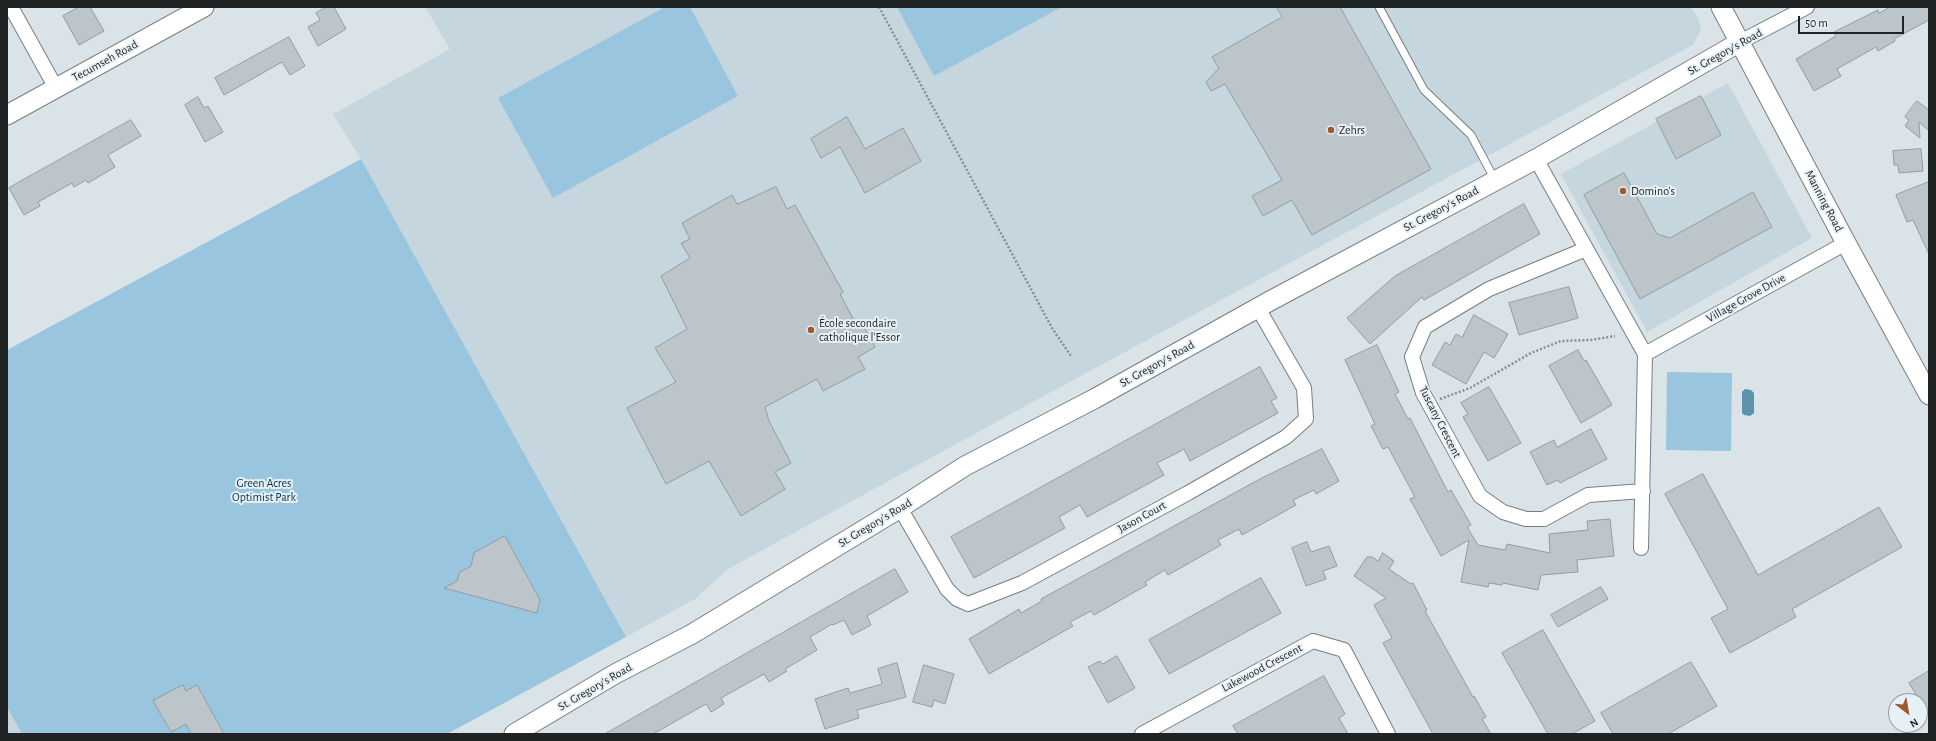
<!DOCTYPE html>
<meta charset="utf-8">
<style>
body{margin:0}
#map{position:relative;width:1936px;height:741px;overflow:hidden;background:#dae3e8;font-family:"Alegreya Sans",sans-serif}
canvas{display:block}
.frame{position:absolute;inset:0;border:8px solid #1f2324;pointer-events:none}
.north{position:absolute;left:1888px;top:693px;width:40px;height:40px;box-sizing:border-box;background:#e7f0f5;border:1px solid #979ea1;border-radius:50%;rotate:149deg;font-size:11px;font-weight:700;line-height:16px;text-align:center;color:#1f2324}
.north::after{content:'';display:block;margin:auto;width:14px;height:18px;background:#9f592f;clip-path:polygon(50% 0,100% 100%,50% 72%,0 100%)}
.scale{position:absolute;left:1798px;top:16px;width:106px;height:18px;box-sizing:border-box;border:2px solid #1f2324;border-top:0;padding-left:5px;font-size:12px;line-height:14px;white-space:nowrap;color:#1f2324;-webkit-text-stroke:3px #e7f0f5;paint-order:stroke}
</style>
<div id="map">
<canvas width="1936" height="741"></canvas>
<div class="frame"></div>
<div class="north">N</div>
<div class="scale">50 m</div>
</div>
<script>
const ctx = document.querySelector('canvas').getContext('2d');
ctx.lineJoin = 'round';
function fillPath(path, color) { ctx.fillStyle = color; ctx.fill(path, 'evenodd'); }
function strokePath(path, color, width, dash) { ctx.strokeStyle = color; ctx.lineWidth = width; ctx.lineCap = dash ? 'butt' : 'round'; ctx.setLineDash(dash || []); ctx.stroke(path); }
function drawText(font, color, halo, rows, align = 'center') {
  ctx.font = font + ' "Alegreya Sans",sans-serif'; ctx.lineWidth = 4; ctx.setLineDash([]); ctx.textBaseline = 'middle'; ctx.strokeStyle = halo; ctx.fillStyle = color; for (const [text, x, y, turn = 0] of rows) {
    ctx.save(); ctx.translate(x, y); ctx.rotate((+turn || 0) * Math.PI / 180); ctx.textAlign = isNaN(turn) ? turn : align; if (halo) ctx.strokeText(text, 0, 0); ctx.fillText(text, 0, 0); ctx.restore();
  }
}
fillPath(new Path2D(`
 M 425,7 L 1691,7 L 1699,20 L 1701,30 L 1693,45 L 1053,391 L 728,569 L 695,599 L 626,637 L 361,159 L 333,114 L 450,49 Z
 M 1728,83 L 1812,238 L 1647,332 L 1561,174 Z
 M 7,707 L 22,734 L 7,734 Z`), '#c6d6df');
fillPath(new Path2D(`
 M 665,7 L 690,7 L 738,96 L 553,198 L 498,98 Z
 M 897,7 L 1062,7 L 934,76 Z
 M 361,159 L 626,637 L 447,734 L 22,734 L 7,707 L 7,350 Z
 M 1667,372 L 1732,373 L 1731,451 L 1666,450 Z`), '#99c6de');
fillPath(new Path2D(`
 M 1745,389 L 1751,390 L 1754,393 L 1754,413 L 1750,416 L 1744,415 L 1742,413 L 1742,392 Z`), '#5e91ad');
const building = new Path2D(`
 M 79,7 L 90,7 L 104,31 L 79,45 L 63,16 Z
 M 327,7 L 334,7 L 346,29 L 318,46 L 308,27 L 320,20 L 316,13 Z
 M 1277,7 L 1340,7 L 1431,169 L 1312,235 L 1292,200 L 1263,216 L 1252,196 L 1282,180 L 1225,84 L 1211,91 L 1206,82 L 1219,68 L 1212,57 L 1282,17 Z
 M 1890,7 L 1929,7 L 1929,20 L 1894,39 L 1895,41 L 1878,51 L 1876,47 L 1837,69 L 1841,76 L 1814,91 L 1796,59 L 1836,36 L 1834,32 L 1878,10 L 1879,13 Z
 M 289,37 L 305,66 L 290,75 L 282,62 L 224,95 L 215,78 Z
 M 1701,96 L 1721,135 L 1676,159 L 1656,119 Z
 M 198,97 L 204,108 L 208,106 L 223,132 L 205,142 L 185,105 Z
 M 1917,101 L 1929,110 L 1929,131 L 1919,122 L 1920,138 L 1905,126 L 1909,120 L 1905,117 Z
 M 847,117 L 865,149 L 903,128 L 921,161 L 865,193 L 840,147 L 821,158 L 811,139 Z
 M 131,120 L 141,136 L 108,155 L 115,167 L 88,183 L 86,180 L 74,187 L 72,183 L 38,202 L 40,206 L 24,215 L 9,188 Z
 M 1921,149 L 1923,171 L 1899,173 L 1898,165 L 1894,165 L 1893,151 Z
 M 1624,173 L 1657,234 L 1670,238 L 1753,192 L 1772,227 L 1640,299 L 1584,195 Z
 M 1929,182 L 1929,254 L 1913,220 L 1907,222 L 1896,195 Z
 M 776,187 L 787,209 L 795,205 L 843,292 L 840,294 L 858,328 L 863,325 L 875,347 L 858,357 L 865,369 L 823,391 L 817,379 L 765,407 L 769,421 L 791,463 L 775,472 L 785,489 L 741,516 L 709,461 L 666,484 L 627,408 L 676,382 L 655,348 L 687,329 L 661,276 L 690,258 L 681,243 L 690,239 L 682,223 L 732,195 L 737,204 Z
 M 1524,204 L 1540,234 L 1424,300 L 1422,297 L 1370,344 L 1347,318 L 1395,276 Z
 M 1569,287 L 1578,318 L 1519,335 L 1509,303 Z
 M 1474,315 L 1508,334 L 1494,358 L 1484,352 L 1466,384 L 1432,365 L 1445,342 L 1450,345 L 1456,334 L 1462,337 Z
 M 1377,345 L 1399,392 L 1395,394 L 1408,419 L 1410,418 L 1448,492 L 1451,490 L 1471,525 L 1467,527 L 1478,545 L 1505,550 L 1507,544 L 1550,553 L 1549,534 L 1588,530 L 1587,521 L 1610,519 L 1614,556 L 1577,560 L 1578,572 L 1541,575 L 1538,590 L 1503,583 L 1502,585 L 1489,583 L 1488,587 L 1461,582 L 1469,540 L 1441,556 L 1410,499 L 1415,497 L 1388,447 L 1383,449 L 1371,426 L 1375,424 L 1345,360 Z
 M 1578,350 L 1584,361 L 1586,360 L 1612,405 L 1581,423 L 1549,366 Z
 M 1260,367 L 1277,398 L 1271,401 L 1278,413 L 1190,461 L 1184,449 L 1179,452 L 1157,463 L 1164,475 L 1087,517 L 1080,505 L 1059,517 L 1065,528 L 974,578 L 951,537 Z
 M 1489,387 L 1521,443 L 1488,461 L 1463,417 L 1468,414 L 1461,403 Z
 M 1591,429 L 1607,459 L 1560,483 L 1558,480 L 1547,485 L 1530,452 L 1554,440 L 1557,447 Z
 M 1322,449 L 1339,481 L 1316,494 L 1314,490 L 1293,500 L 1296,505 L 1242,535 L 1239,529 L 1218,540 L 1221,545 L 1168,575 L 1165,570 L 1145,582 L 1147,585 L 1094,615 L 1091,611 L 1070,622 L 1073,626 L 989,674 L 969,639 L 1019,609 L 1021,613 L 1042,601 L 1041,599 L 1258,480 Z
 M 1703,474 L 1758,575 L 1879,507 L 1902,547 L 1792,609 L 1796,617 L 1730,653 L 1711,618 L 1728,609 L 1665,494 Z
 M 505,536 L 540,600 L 537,613 L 444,588 L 457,581 L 460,572 L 471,566 L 474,553 Z
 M 1307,542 L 1311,552 L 1329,546 L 1337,566 L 1323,571 L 1326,579 L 1306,586 L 1292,548 Z
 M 1383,553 L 1394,561 L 1389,569 L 1411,584 L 1413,583 L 1427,610 L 1425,611 L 1473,697 L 1474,696 L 1486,717 L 1482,719 L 1491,734 L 1433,734 L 1383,643 L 1392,638 L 1374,605 L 1386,598 L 1354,576 L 1367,557 L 1372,557 L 1378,561 Z
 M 895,569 L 908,592 L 867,616 L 871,625 L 852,635 L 844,620 L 833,625 L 832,624 L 810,637 L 817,650 L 785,669 L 787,671 L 769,682 L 764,674 L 721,698 L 724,704 L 711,712 L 706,704 L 653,734 L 605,734 Z
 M 1261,578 L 1281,613 L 1169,674 L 1149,640 Z
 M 1601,587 L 1608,599 L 1558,627 L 1551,615 Z
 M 1543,630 L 1595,721 L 1572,734 L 1548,734 L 1502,653 Z
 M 1117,656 L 1135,688 L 1108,703 L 1088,667 L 1100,661 L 1102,664 Z
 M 1691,662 L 1717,706 L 1668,734 L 1613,734 L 1601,713 Z
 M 897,663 L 906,697 L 857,710 L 859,718 L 825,729 L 815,699 L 848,688 L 850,693 L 882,684 L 878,669 Z
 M 924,665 L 954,674 L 945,704 L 934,700 L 932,707 L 913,702 Z
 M 1929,671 L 1929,716 L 1909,683 Z
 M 1324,676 L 1345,714 L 1339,718 L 1348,734 L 1238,734 L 1233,726 Z
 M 183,685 L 186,691 L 197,685 L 224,734 L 191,734 L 186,724 L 171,732 L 153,701 Z`);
fillPath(building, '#bcc5ca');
strokePath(building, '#949ca1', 1);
const lane = new Path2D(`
 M 1379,7 L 1424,90 L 1471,135 L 1495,180`);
const street = new Path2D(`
 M 11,7 L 56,88
 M 1740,42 L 1807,7
 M 1536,159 L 1645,354 L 1641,548
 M 1586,249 L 1489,289 L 1425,327 L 1412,357 L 1423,393 L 1480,496 L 1503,512 L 1526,519 L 1544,519 L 1588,495 L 1643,491
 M 1645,354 L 1846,243
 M 900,508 L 947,589 L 957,599 L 968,604 L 1022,583 L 1188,493 L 1286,437 L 1306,419 L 1304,388 L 1258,308
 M 1142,734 L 1313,641 L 1344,650 L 1388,734`);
const secondary = new Path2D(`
 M 1721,7 L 1846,243 L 1929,395
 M 7,115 L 204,7
 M 514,734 L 615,674 L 692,634 L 900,508 L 965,466 L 1094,399 L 1270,301 L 1536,159 L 1740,42`);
strokePath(lane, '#757e82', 9);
strokePath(street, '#757e82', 16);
strokePath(secondary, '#757e82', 21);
strokePath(new Path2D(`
 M 879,7 L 1052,328 L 1071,356
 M 1440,399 L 1470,388 L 1531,353 L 1561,341 L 1591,340 L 1615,336`), '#888e92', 2.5, [2, 2]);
strokePath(lane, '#fff', 7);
strokePath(street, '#fff', 14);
strokePath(secondary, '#fff', 19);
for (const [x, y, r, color] of [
 [1331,130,4,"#9f592f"],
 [1623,191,4,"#9f592f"],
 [811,330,4,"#9f592f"]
]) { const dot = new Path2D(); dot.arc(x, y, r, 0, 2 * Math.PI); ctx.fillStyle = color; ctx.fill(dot); strokePath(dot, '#e7f0f5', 1.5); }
drawText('12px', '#1f2324', '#e7f0f5', [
 ["St. Gregory's Road",1725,52,-29],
 ["Tecumseh Road",105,61,-29],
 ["Manning Road",1824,201,62],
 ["St. Gregory's Road",1441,209,-28],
 ["Village Grove Drive",1746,298,-29],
 ["St. Gregory's Road",1157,364,-29],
 ["Tuscany Crescent",1440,422,63],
 ["Jason Court",1142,517,-29],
 ["St. Gregory's Road",875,523,-31],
 ["Lakewood Crescent",1262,668,-28],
 ["St. Gregory's Road",595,687,-30]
]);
drawText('12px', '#1f2324', '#e7f0f5', [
 ["Zehrs",1339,130],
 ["Domino's",1631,191],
 ["École secondaire",819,323],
 ["catholique l'Essor",819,337]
], 'left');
drawText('12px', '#043347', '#e7f0f5', [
 ["Green Acres",264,483],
 ["Optimist Park",264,497]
]);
</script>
